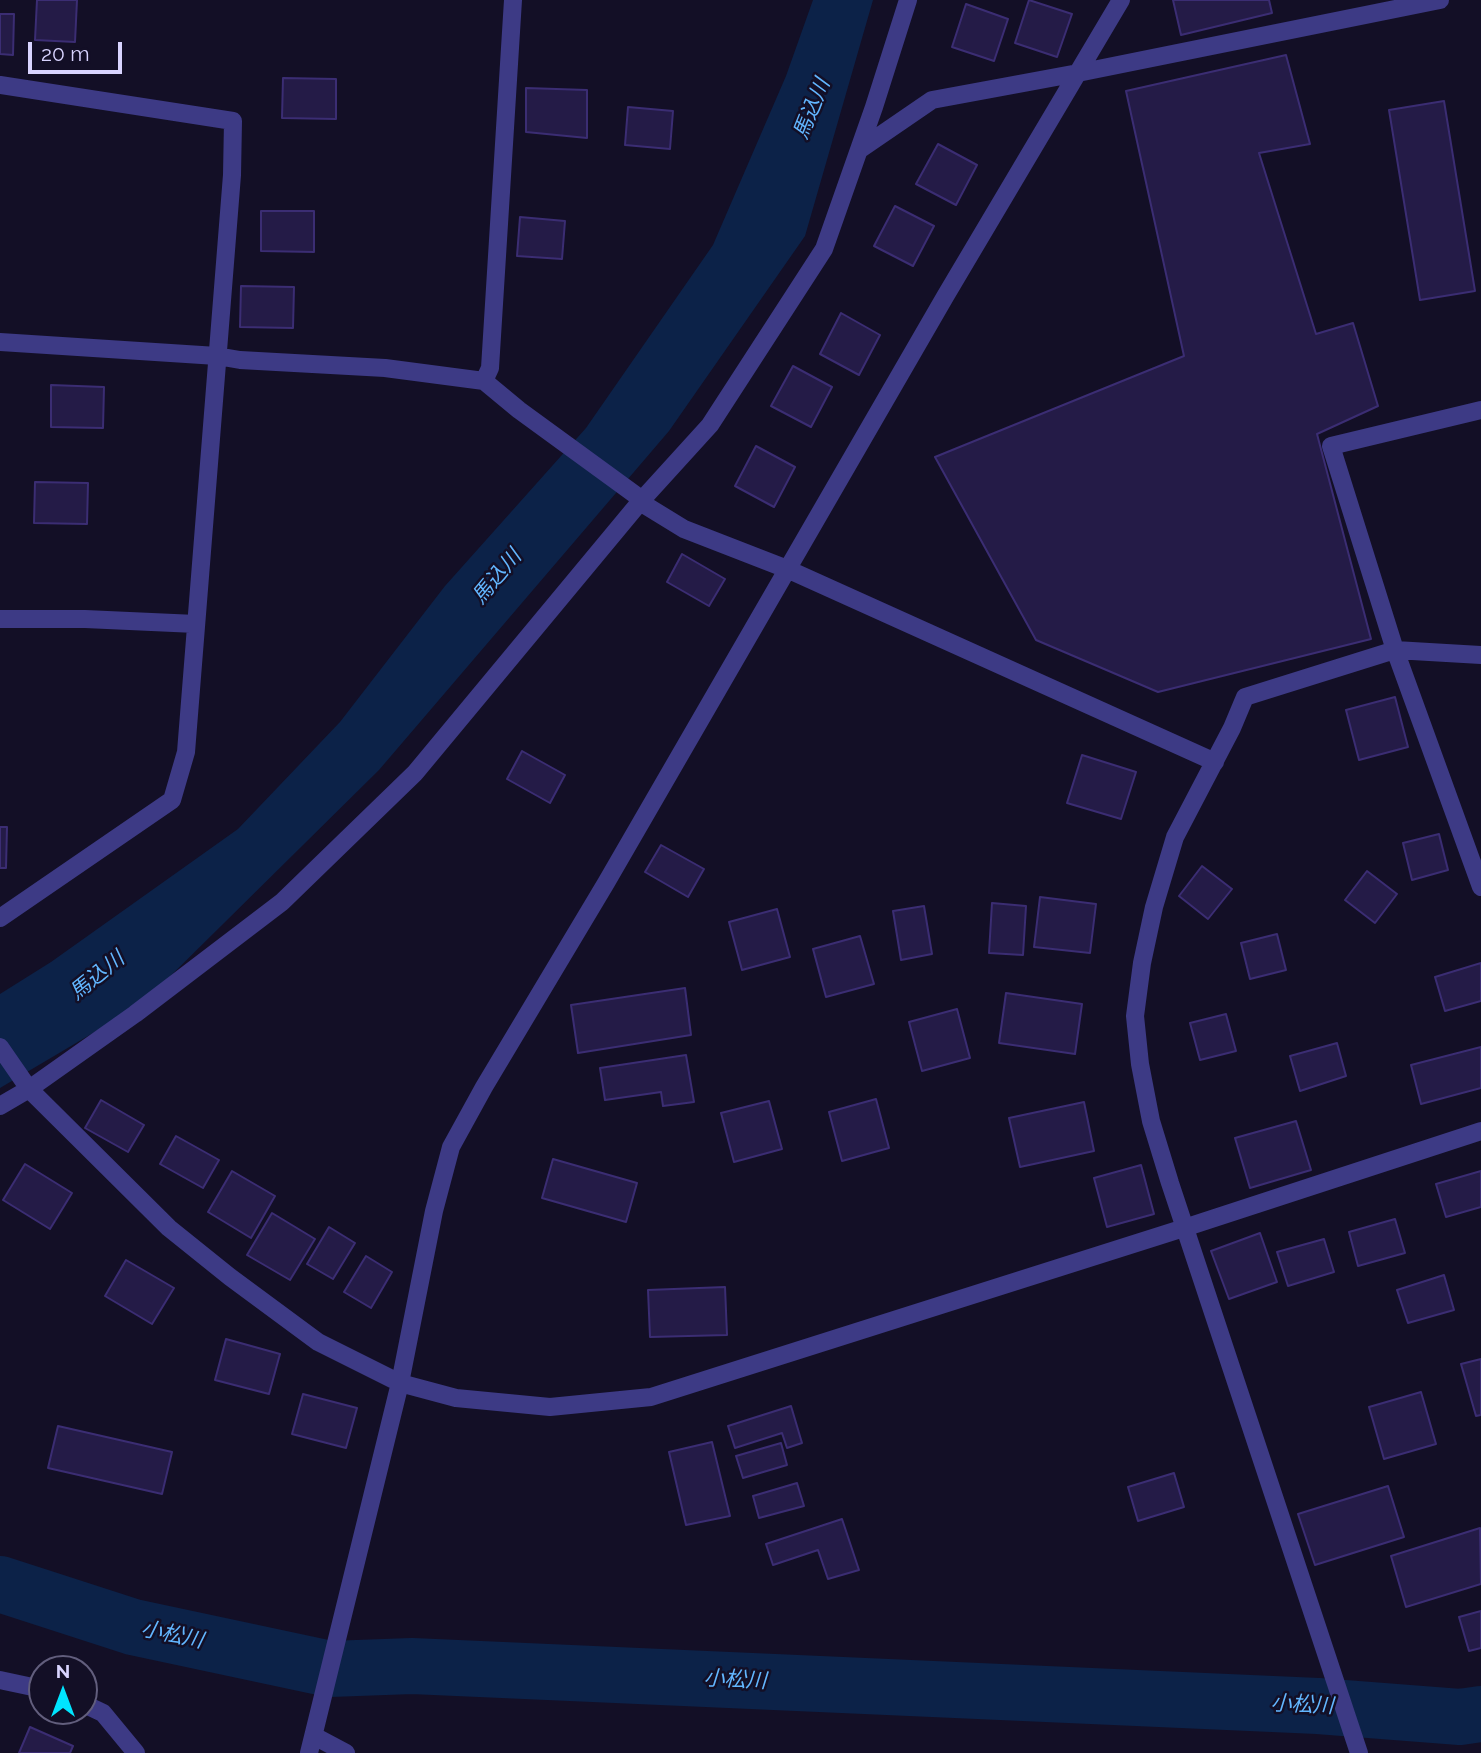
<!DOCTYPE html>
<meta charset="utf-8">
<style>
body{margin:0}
#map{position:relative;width:1481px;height:1753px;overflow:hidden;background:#130f26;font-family:Raleway,sans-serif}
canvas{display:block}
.north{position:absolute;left:28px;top:1655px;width:70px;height:70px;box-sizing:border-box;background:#130f26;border:2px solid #625e7d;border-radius:50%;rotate:0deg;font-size:19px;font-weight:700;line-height:28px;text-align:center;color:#d9d4ff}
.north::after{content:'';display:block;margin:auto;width:24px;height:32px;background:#00e5ff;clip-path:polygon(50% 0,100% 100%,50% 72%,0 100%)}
.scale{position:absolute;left:28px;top:42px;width:94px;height:32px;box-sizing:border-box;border:4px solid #d9d4ff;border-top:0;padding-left:9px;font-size:21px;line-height:24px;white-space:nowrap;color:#d9d4ff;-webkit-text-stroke:5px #130f26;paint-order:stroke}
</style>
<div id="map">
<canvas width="1481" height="1753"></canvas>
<div class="north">N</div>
<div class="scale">20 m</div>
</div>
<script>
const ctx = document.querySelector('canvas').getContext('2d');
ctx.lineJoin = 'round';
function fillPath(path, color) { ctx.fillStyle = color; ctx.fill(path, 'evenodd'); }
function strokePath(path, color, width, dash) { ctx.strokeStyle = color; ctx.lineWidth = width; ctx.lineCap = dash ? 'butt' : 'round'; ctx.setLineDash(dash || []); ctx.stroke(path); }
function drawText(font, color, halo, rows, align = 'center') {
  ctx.font = font + ' Raleway,"Noto Sans JP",sans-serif'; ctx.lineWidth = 5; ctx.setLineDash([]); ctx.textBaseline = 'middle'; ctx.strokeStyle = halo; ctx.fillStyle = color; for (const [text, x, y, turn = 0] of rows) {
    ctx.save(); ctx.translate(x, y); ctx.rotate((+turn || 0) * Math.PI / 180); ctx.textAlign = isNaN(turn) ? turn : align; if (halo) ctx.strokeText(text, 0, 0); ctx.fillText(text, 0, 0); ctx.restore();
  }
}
fillPath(new Path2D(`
 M 813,0 L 873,0 L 805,236 L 669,431 L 379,770 L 142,1004 L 0,1088 L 0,994 L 51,962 L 238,829 L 340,722 L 445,586 L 586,428 L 713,245 L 786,76 Z`), '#0c2248');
strokePath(new Path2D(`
 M 0,1584 L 133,1627 L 330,1669 L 412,1666 L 1318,1706 L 1460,1717 L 1481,1714`), '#0c2248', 56);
const building = new Path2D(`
 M 37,0 L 77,0 L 75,42 L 35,40 Z
 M 1029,0 L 1072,14 L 1057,57 L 1015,43 Z
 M 1173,0 L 1269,0 L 1272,13 L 1181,35 Z
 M 966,4 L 1008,19 L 994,61 L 952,47 Z
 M 0,14 L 14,14 L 13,55 L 0,54 Z
 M 1286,55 L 1310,144 L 1259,153 L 1316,334 L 1353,323 L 1378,406 L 1317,434 L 1371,639 L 1158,692 L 1036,640 L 935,457 L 1184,356 L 1126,91 Z
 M 283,78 L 336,79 L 336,119 L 282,118 Z
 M 526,88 L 587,90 L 587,138 L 526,132 Z
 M 1444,101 L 1475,291 L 1420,300 L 1389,110 Z
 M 628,107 L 673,111 L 670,149 L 625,145 Z
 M 938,144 L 977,165 L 956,205 L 916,184 Z
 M 895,206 L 934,226 L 913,266 L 874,246 Z
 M 261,211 L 314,211 L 314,252 L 261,251 Z
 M 520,217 L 565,221 L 562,259 L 517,256 Z
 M 241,286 L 294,287 L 293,328 L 240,327 Z
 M 841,313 L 880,335 L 859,375 L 820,354 Z
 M 793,366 L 832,387 L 811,427 L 771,406 Z
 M 51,385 L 104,387 L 103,428 L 51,427 Z
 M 756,446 L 795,467 L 774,507 L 735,486 Z
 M 35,482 L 88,483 L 87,524 L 34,523 Z
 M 682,554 L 725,579 L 709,606 L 667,582 Z
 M 1395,697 L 1408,747 L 1359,760 L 1346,710 Z
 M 522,751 L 565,775 L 550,803 L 507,779 Z
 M 1082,755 L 1136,772 L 1121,819 L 1067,803 Z
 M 0,827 L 7,827 L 6,868 L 0,868 Z
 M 1439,834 L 1448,870 L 1412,880 L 1403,843 Z
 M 661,845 L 704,869 L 688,897 L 645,872 Z
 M 1202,866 L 1232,889 L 1208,919 L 1179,896 Z
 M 1367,871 L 1397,894 L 1375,923 L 1345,900 Z
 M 1040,897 L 1096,904 L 1090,953 L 1034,947 Z
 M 992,903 L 1026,906 L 1023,955 L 989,953 Z
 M 924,906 L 932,954 L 901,960 L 893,911 Z
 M 777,909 L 790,957 L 742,970 L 729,922 Z
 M 1277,934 L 1286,970 L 1250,979 L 1241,943 Z
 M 860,936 L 874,984 L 826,997 L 813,949 Z
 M 1481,963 L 1481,1001 L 1445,1011 L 1435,977 Z
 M 685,988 L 691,1035 L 578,1053 L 571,1005 Z
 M 1006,993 L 1082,1004 L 1075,1054 L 999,1043 Z
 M 957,1009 L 970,1058 L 922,1071 L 909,1022 Z
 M 1226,1014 L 1236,1051 L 1200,1060 L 1190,1023 Z
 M 1337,1043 L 1346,1076 L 1300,1091 L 1290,1056 Z
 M 1481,1047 L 1481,1088 L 1421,1104 L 1411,1065 Z
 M 686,1055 L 694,1102 L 663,1106 L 661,1092 L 605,1100 L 600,1068 Z
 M 876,1099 L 889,1148 L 842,1161 L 829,1112 Z
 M 101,1100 L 144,1125 L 128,1152 L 85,1128 Z
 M 769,1101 L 782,1149 L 734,1162 L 721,1113 Z
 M 1084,1102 L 1094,1151 L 1020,1167 L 1009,1118 Z
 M 1296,1121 L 1311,1170 L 1250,1188 L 1235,1138 Z
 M 176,1136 L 219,1160 L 203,1188 L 160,1164 Z
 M 553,1159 L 637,1183 L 626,1222 L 542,1198 Z
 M 25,1164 L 72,1193 L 50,1229 L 3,1200 Z
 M 1141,1165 L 1154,1214 L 1107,1227 L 1094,1178 Z
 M 232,1171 L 275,1196 L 251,1238 L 208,1212 Z
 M 1481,1171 L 1481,1207 L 1446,1217 L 1436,1184 Z
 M 272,1213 L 315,1239 L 290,1280 L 247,1255 Z
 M 1395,1219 L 1405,1253 L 1358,1266 L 1349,1232 Z
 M 329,1227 L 355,1243 L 333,1279 L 307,1264 Z
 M 1260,1233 L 1277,1282 L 1229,1299 L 1211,1251 Z
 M 1324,1239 L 1334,1272 L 1288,1286 L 1277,1252 Z
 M 366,1256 L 392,1272 L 371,1308 L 344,1292 Z
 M 126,1260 L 174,1288 L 152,1324 L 105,1296 Z
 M 1444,1275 L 1454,1310 L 1408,1323 L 1397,1290 Z
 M 725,1287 L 727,1335 L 650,1337 L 648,1290 Z
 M 226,1339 L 280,1354 L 269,1394 L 215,1380 Z
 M 1481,1359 L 1481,1415 L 1476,1416 L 1461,1364 Z
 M 1421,1392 L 1436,1444 L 1384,1459 L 1369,1407 Z
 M 303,1394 L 357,1408 L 346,1448 L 292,1434 Z
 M 791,1406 L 802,1443 L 787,1448 L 782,1433 L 735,1448 L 728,1426 Z
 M 58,1426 L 172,1452 L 162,1494 L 48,1468 Z
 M 712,1442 L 730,1516 L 686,1525 L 669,1452 Z
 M 781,1443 L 787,1465 L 743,1478 L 736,1456 Z
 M 1174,1473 L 1184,1507 L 1138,1521 L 1128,1487 Z
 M 797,1483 L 804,1506 L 759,1518 L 753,1496 Z
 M 1388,1486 L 1404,1537 L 1315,1565 L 1298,1514 Z
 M 842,1519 L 859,1570 L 828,1579 L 818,1550 L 773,1565 L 766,1544 Z
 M 1480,1528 L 1481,1584 L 1406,1607 L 1391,1556 Z
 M 1481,1611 L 1481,1648 L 1469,1651 L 1459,1617 Z
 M 30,1727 L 73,1746 L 70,1753 L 19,1753 Z`);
fillPath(building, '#241b47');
strokePath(building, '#3b2d73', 2);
strokePath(new Path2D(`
 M 0,85 L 233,121 L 232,175 L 186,752 L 172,800 L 0,918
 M 859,150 L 932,100 L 1078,73 L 1440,0
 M 0,342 L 217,356 L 240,360 L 385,368 L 484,381 L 519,410 L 637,496 L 640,502 L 684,529 L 787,569 L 1215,762
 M 484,381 L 490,368 L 513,0
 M 1481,410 L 1331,446 L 1395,650 L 1481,887
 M 0,619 L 85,619 L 196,624
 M 0,1047 L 29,1089 L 169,1228 L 230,1277 L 318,1342 L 400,1383 L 456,1398 L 550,1407 L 651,1397 L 1184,1228 L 1481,1131
 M 0,1106 L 29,1089 L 135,1014 L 282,902 L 415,773 L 640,502 L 710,425 L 824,249 L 874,107 L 908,0
 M 0,1680 L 42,1689
 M 84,1704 L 103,1713 L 136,1753
 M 314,1736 L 346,1753
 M 309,1753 L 400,1383 L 434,1211 L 451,1147 L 484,1087 L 606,883 L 946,295 L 1121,0
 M 1359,1753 L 1170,1183 L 1151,1121 L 1140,1064 L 1135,1016 L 1142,963 L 1154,907 L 1175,837 L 1232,728 L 1245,697 L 1395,650 L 1481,655`), '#3d3a85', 18);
drawText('italic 21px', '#62b6ff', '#130f26', [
 ["馬込川",812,109,-68],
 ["馬込川",497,577,-50],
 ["馬込川",97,976,-39],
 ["小松川",172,1635,12],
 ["小松川",735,1680,3],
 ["小松川",1302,1705,3]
]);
</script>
